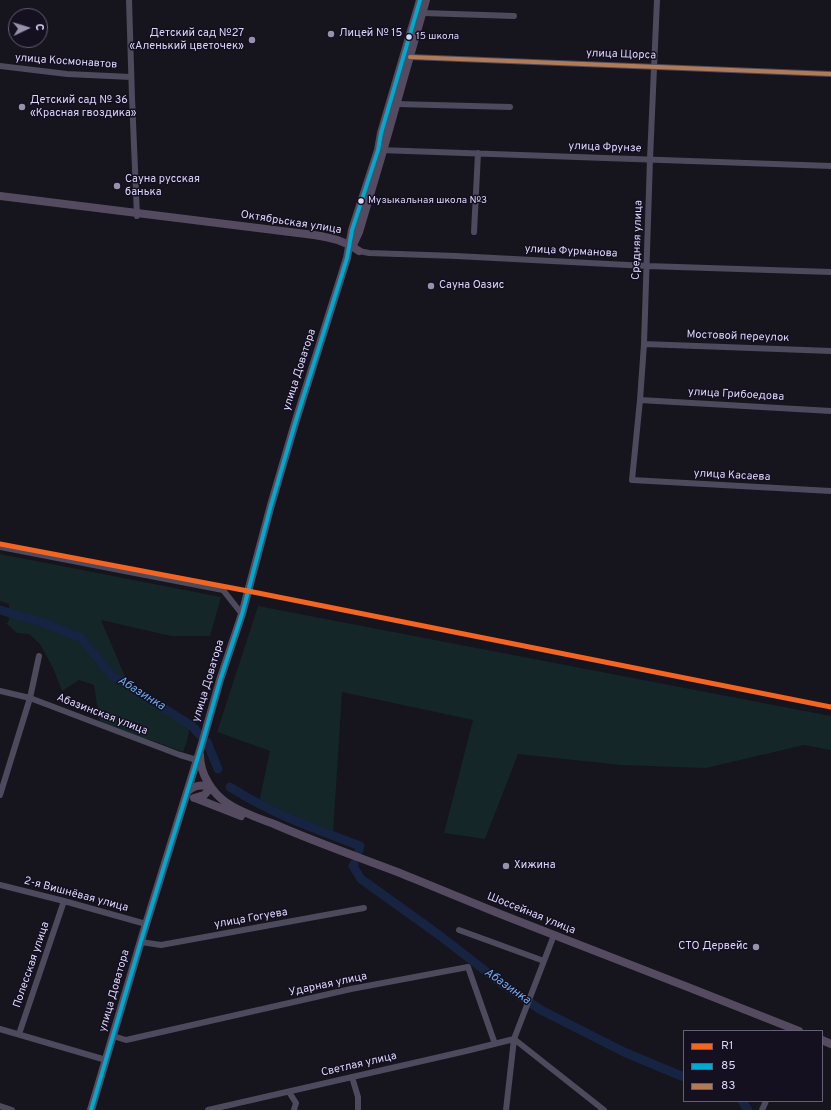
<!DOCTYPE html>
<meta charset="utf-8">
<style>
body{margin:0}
#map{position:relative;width:831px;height:1110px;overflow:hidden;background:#16141c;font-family:Overpass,sans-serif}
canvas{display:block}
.legend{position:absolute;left:683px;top:1030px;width:140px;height:72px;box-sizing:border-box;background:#141020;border:1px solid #645f77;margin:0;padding:5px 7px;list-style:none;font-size:12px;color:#dcd5fa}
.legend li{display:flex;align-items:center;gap:8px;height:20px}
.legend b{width:20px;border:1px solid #645f77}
.north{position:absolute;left:8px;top:8px;width:40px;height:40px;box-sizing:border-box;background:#141020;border:1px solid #645f77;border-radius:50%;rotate:86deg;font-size:11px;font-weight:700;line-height:16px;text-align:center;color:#dcd5fa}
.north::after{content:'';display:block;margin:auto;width:14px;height:18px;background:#9791ac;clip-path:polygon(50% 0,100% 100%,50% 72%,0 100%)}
</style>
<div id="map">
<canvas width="831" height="1110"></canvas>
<ul class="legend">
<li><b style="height:5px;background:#f26522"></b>R1</li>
<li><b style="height:5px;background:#00a9ce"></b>85</li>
<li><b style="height:5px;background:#b07c57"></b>83</li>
</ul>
<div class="north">С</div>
</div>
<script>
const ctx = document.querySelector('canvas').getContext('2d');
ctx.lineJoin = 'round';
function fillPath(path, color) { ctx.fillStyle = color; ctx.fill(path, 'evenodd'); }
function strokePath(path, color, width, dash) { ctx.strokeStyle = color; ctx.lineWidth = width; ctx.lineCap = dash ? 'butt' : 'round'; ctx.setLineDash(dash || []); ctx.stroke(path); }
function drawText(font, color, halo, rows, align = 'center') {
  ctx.font = font + ' Overpass,sans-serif'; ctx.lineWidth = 3; ctx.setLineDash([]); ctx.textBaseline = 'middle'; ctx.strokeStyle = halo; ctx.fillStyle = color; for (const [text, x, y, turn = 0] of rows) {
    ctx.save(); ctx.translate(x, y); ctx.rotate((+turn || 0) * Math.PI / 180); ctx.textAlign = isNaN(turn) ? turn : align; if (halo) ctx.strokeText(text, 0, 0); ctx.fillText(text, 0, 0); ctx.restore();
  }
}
fillPath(new Path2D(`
 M 0,554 L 221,597 L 210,636 L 171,636 L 101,620 L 127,681 L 165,707 L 191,721 L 187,741 L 183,752 L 151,740 L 123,734 L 100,723 L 94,685 L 79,680 L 62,691 L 53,668 L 40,644 L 29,634 L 17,633 L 7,624 L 9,619 L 9,604 L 0,601 Z
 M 258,606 L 831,716 L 831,750 L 804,745 L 706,768 L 621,765 L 518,754 L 485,839 L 444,833 L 473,720 L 342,692 L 333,834 L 259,802 L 270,751 L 217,732 Z`), '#142628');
strokePath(new Path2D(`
 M 0,610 L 44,623 L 81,638 L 111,675 L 192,726 L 200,735
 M 207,742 L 218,769
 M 230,787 C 270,813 315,829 360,846 L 359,850
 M 354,864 L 353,866 L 361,879 L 439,935 L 501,983 L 541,1010 L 626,1053 L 684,1077
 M 742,1101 L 748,1110`), '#162341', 9);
strokePath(new Path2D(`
 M 129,0 L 132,98 L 137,216
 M 657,0 L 650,159 L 644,344 L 640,400 L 632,480 L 831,491
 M 423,13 L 514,16
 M 410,57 L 831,74
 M 0,66 L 67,74 L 131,77
 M 396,104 L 510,107
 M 379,150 L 831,166
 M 474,232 L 478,153
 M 359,251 L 369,253 L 456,256 L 647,266 L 831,272
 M 644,344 L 831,351
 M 640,400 L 831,411
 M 0,547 L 223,590 L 242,614
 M 0,691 L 30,698 L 180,755 L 197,760
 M 0,795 L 30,698 L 39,656
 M 0,885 L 64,901 L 146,924
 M 459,930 L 544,961
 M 141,942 L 161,945 L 364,908
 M 0,1029 L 106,1060
 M 19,1034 L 64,901
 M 113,1036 L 126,1040 L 351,989 L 468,967 L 495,1044
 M 514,1039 L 604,1110
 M 352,1077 L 358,1097 L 358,1110
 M 289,1092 L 296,1103 L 294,1110
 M 0,1106 L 12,1110
 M 208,1110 L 466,1051 L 514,1039
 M 506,1110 L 514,1039 L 554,935
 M 762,1110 L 766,1101`), '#4c4a5c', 6);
strokePath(new Path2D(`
 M 0,196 L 314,235 C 332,238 343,240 359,251
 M 353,245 L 359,232 L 383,151 L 426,0
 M 200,755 C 200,774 212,793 227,803 C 242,813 258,818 274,824 C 315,842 358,857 400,873 C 437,888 475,904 513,919 C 608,956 704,993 799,1031
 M 188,791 C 195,785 203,784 211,788
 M 194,798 L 204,795 L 211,788
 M 195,798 L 241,816
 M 822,1040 L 831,1044
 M 91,1110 L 143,934 L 201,747 L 220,680 L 242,614 L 271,505 L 296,420 L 347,258 L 352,230 L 378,150 L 381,133 L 420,0`), '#554b61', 8);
strokePath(new Path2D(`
 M 91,1110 L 143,934 L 201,747 L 220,680 L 242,614 L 271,505 L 296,420 L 347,258 L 352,230 L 378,150 L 381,133 L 420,0`), '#00a9ce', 4);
strokePath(new Path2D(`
 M 410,57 L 831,74`), '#b07c57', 4);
strokePath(new Path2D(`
 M 0,544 L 248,591 L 831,707`), '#f26522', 5);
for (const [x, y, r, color] of [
 [331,34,4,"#9791ac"],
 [409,37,3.5,"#dcd5fa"],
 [252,40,4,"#9791ac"],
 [22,107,4,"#9791ac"],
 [117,186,4,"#9791ac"],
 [361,201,3.5,"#dcd5fa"],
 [431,286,4,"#9791ac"],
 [506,866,4,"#9791ac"],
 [756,947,4,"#9791ac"]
]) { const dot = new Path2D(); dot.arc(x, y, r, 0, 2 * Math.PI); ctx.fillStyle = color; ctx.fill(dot); strokePath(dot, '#141020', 1.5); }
drawText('10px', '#dcd5fa', '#141020', [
 ["15 школа",416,37],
 ["Музыкальная школа №3",368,201]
], 'left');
drawText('11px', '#dcd5fa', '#141020', [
 ["Детский сад №27",244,34,"right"],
 ["«Аленький цветочек»",244,47,"right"],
 ["Лицей № 15",339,34],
 ["Детский сад № 36",30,101],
 ["«Красная гвоздика»",30,114],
 ["Сауна русская",125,180],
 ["банька",125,193],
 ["Сауна Оазис",439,286],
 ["Хижина",514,866],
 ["СТО Дервейс",748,947,"right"]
], 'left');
drawText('11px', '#dcd5fa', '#141020', [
 ["улица Щорса",621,55,2],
 ["улица Космонавтов",66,62,4],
 ["улица Фрунзе",605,148,2],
 ["Октябрьская улица",291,223,9],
 ["Средняя улица",638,240,-88],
 ["улица Фурманова",571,252,3],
 ["Мостовой переулок",738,337,2],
 ["улица Доватора",300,370,-72],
 ["улица Грибоедова",736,395,3],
 ["улица Касаева",732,476,3],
 ["улица Доватора",209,681,-73],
 ["Абазинская улица",102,715,21],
 ["2-я Вишнёвая улица",76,895,15],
 ["Шоссейная улица",531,914,22],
 ["улица Гогуева",251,919,-10],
 ["Полесская улица",32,965,-71],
 ["Ударная улица",328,985,-12],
 ["улица Доватора",115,991,-74],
 ["Светлая улица",359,1065,-13]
]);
drawText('italic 12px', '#70a9ec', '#141020', [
 ["Абазинка",141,694,32],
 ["Абазинка",507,987,35]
]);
</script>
